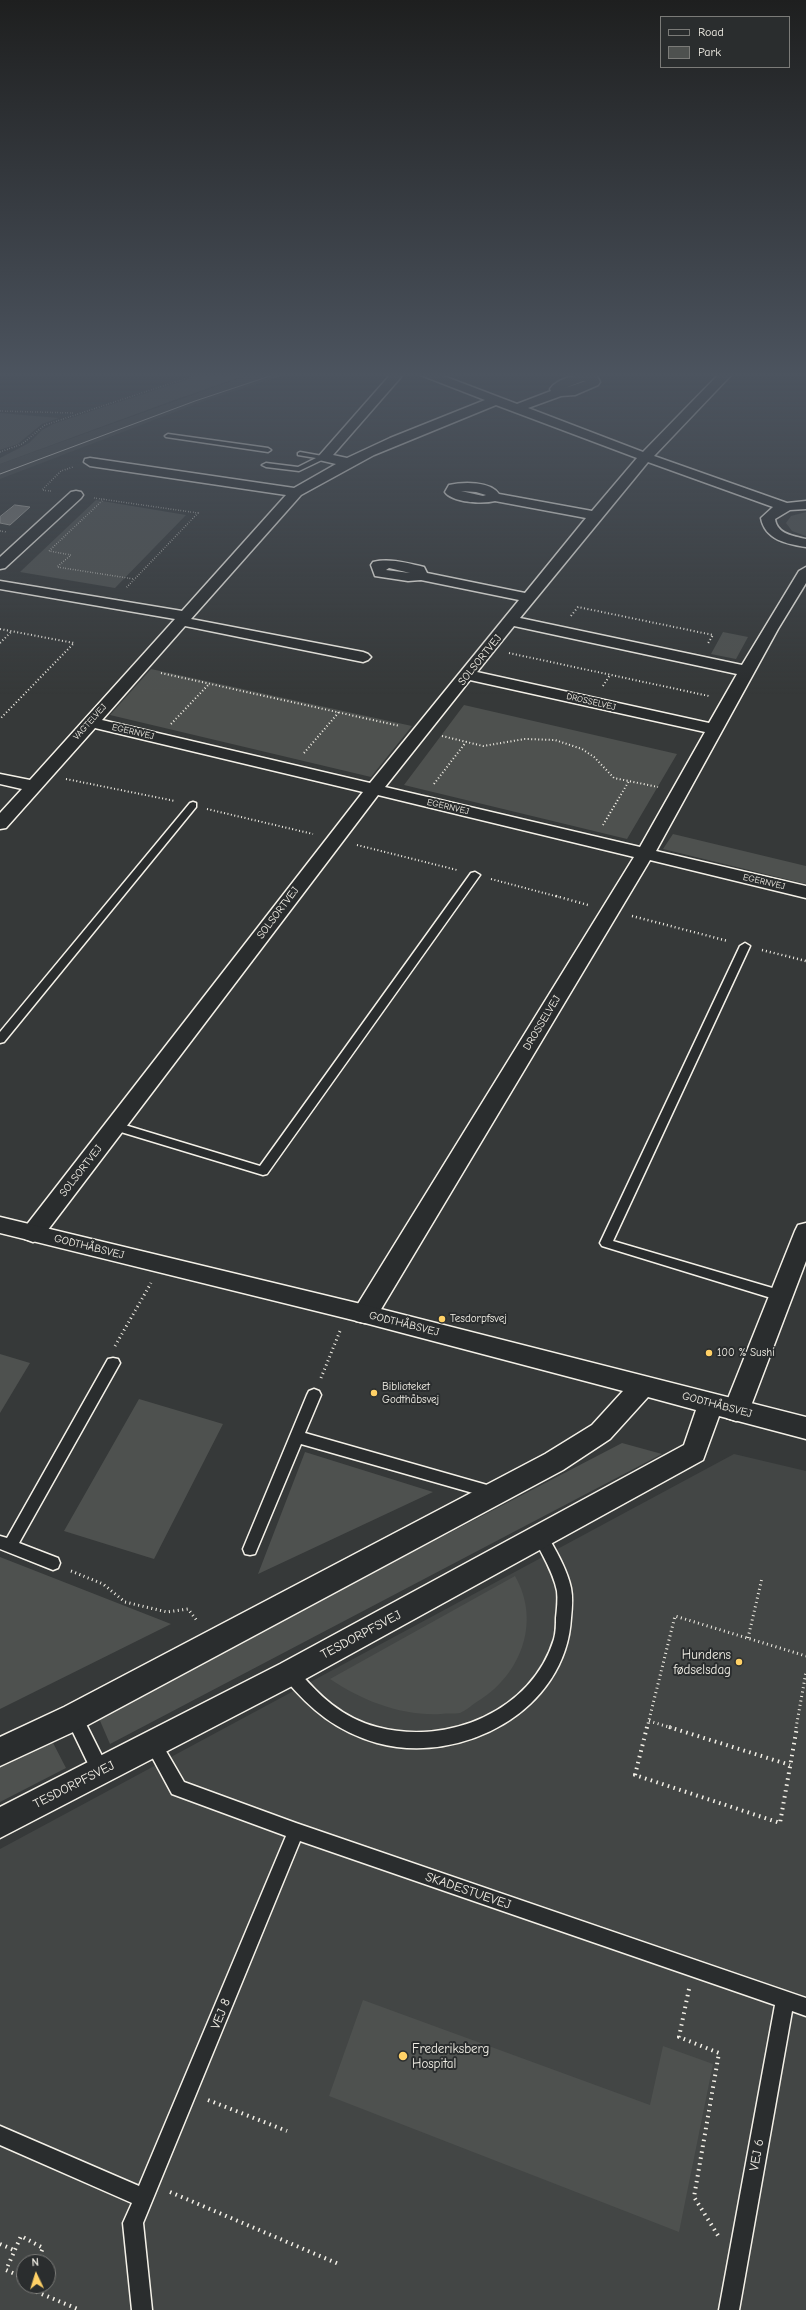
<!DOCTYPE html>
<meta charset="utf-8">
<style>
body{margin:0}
#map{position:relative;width:806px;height:2310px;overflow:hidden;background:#363939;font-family:"Comic Neue",sans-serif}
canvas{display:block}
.legend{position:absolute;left:660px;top:16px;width:130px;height:52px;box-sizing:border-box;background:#2a2d2e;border:1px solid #7b7b78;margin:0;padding:5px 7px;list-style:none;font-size:12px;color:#f4f1e8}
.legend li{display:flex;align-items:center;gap:8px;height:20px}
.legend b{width:20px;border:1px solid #7b7b78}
.north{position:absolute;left:16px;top:2254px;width:40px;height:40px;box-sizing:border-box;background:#2a2d2e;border:1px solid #7b7b78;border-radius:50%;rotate:356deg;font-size:11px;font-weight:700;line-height:16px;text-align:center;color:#f4f1e8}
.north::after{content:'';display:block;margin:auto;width:14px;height:18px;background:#ffd166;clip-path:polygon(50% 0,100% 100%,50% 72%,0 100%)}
</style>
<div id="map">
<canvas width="806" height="2310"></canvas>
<ul class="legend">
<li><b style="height:5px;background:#2a2d2e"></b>Road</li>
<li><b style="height:11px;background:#4e514f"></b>Park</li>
</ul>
<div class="north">N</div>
</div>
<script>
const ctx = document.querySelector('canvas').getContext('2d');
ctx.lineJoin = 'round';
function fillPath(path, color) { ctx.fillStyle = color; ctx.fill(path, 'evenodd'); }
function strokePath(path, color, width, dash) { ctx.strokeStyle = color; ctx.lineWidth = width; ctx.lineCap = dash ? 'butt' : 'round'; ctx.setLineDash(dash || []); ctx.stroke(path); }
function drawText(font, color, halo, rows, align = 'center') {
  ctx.font = font + ' "Comic Neue",sans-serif'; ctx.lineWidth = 4; ctx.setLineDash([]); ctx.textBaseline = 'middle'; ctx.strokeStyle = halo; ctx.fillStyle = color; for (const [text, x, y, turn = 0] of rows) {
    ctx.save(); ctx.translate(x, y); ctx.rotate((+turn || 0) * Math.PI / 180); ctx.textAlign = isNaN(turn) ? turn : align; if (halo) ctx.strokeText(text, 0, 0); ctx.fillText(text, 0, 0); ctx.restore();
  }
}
fillPath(new Path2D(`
 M 256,372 L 294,372 L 201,402 L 0,479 L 0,464 Z
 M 734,1454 L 806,1471 L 806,2310 L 0,2310 L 0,1849 ZM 24,2262 L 48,2262 L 48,2286 L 24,2286 Z`), '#434645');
fillPath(new Path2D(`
 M 209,372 L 256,372 L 180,398 L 0,464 L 0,458 L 29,443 L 42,430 L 53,424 Z
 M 0,413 L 59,418 L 42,424 L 18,444 L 0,450 Z
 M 96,500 L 186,515 L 115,588 L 20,572 Z
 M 806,512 L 806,536 L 792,531 L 786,523 L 791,516 Z
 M 723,632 L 748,637 L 736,659 L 711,654 Z
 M 151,669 L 412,726 L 371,777 L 110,715 Z
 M 464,705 L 677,754 L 627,839 L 404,785 Z
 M 673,834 L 806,866 L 806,884 L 663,849 Z
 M 0,1354 L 30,1363 L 0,1413 Z
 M 139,1399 L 223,1424 L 154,1559 L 64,1531 Z
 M 622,1443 L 662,1454 L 110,1744 L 98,1716 Z
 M 305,1452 L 433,1492 L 258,1574 Z
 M 0,1557 L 171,1624 L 0,1709 Z
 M 515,1576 C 542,1623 520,1677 475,1703 C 471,1706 465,1711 460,1713 C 454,1714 447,1713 441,1714 C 401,1716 363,1701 330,1679 Z
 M 51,1739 L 66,1768 L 0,1802 L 0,1765 Z
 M 363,2000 L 650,2105 L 663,2046 L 713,2064 L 679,2232 L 329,2096 Z`), '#4e514f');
const water = new Path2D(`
 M 15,505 L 30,507 L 10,525 L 0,523 L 0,517 Z`);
fillPath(water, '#757572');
strokePath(water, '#a8a7a1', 1);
const lane = new Path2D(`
 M 168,434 L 268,448 L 271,450 L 268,452 L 166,437 L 165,436 Z
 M 300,452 L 328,457 L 299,471 L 266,467 L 262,465 L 266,463 L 298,467 L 316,458 L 298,455 L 298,453 Z
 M 193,802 L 196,803 L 196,807 L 4,1042 L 0,1043 L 0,1032 L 190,803 Z
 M 475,872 L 480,875 L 267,1174 L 263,1175 L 111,1129 L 109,1126 L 111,1123 L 115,1122 L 260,1166 L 471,873 Z
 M 745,943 L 750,946 L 613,1241 L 786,1292 L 788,1296 L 786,1300 L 781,1301 L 602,1246 L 600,1243 L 740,946 Z
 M 113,1358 L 118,1359 L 120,1363 L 19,1543 L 58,1558 L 60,1563 L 58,1568 L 53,1570 L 0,1549 L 0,1536 L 7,1538 L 108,1359 Z
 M 314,1389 L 319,1391 L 321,1395 L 305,1433 L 494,1487 L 499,1489 L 501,1493 L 499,1497 L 494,1499 L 301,1444 L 255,1554 L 250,1555 L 245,1554 L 243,1549 L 307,1395 L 309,1391 Z
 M 541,1532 L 546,1533 C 556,1551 567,1569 571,1588 C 573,1598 572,1608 571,1618 C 566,1711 461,1766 377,1743 C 336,1731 311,1710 284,1678 L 282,1673 L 284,1668 L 290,1666 L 296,1668 C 318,1695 342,1718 377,1727 C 448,1746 532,1711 554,1639 C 556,1632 556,1624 556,1618 C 557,1609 558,1599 557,1591 C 553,1571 542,1555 534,1538 L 536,1533 Z
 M 74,1709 L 80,1712 L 107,1766 L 109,1772 L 107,1778 L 101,1780 L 95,1778 L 68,1722 L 66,1717 L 68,1712 Z
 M 153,1736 L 159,1739 L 184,1782 L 296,1823 L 806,1998 L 806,2016 L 792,2011 L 739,2310 L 719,2310 L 775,2005 L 300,1841 L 143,2223 L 152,2310 L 132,2310 L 123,2223 L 132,2203 L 0,2145 L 0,2126 L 139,2186 L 286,1836 L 172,1794 L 145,1744 L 147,1739 Z`);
const street = new Path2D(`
 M 416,372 L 433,372 L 517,404 L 551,391 L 550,389 C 559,376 583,373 597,376 L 600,382 L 598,385 L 575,395 L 561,396 L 528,408 L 643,452 L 721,372 L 734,372 L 654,456 L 787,503 L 806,501 L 806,509 L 790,510 L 775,519 C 777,534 793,536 806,539 L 806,547 C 787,544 765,540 761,518 L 773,507 L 648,462 L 520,618 L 742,665 L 799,571 L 806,567 L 806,583 L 778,629 L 656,851 L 806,886 L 806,898 L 650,860 L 374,1321 L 365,1323 L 356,1321 L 353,1314 L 356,1307 L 634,857 L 378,795 L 41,1239 L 33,1242 L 25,1239 L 21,1233 L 25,1227 L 363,792 L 95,728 L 6,828 L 0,829 L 0,813 L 22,789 L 0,784 L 0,774 L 30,780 L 175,619 L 0,589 L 0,581 L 182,611 L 286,495 L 90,466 L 84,462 L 85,459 L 90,458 L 294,488 L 336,464 L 319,460 L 318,457 L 391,374 L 395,373 L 401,377 L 333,455 L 347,458 L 390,438 L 485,400 L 418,374 ZM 583,381 L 586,381 L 565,388 ZM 496,405 L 637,458 L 592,511 L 499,494 C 490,481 463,482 449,485 L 445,492 C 453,503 484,504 495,501 L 586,518 L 525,593 L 427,573 L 424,567 C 407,563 390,558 373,562 L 371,565 L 375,576 L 408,581 L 421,580 L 519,600 L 370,783 L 102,720 L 185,626 L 363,662 L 368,660 L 371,657 L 368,654 L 363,652 L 191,619 L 301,495 L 374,455 ZM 461,491 L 476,492 L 486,495 L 483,496 ZM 389,568 L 410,573 L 386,570 ZM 514,626 L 737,674 L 709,723 L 477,672 ZM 470,680 L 705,732 L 640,847 L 385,787 Z
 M 76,491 L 81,492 L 83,495 L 81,498 L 5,568 L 0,569 L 0,557 L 71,492 Z
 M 806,1223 L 806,1261 L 749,1411 L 745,1418 L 736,1421 L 727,1418 L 723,1411 L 795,1231 L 798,1225 Z`);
const secondary = new Path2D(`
 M 0,1217 L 365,1305 L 806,1417 L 806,1439 L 719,1416 L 703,1460 L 300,1682 L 0,1838 L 0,1807 L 280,1664 L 684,1445 L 696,1410 L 648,1397 L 610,1439 L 563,1470 L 84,1727 L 0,1766 L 0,1737 L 64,1707 L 545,1454 L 592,1425 L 623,1391 L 365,1323 L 0,1233 Z`);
strokePath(lane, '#f4f1e8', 3);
strokePath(street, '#f4f1e8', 3);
strokePath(secondary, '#f4f1e8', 3);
strokePath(new Path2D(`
 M 0,411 L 73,413
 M 0,452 L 22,444 L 45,425 L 205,372
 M 51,491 L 42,490 L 61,471 L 73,467
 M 94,498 L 198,513 L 126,588
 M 104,499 L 49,551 L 71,555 L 57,567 L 134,579
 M 0,531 L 7,532`), '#f4f1e8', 1.5, [0.5, 2]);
strokePath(new Path2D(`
 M 571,616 L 578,607 L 713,635 L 707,645
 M 0,629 L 74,643 L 0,719
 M 0,643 L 12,631
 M 509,653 L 709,696
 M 161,673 L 400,726
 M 603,686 L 610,675
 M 171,724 L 209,684
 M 442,736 L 483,746 L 525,739 L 555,740 L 582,749 L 594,757 L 614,778 L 658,787
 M 304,753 L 339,712
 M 66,779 L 175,801
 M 434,784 L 466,742
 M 207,809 L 313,834
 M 603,825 L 629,781
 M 357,845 L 457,870
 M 491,879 L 559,897`), '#f4f1e8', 2, [1, 2.5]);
strokePath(new Path2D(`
 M 556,896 L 588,905
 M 632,916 L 728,941
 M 762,950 L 806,961`), '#f4f1e8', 2.5, [1, 3]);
strokePath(new Path2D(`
 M 115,1346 L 151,1283
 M 321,1378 L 340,1331
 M 71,1571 L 103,1584 L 125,1602 L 167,1612 L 188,1609 L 198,1622
 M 748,1638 L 762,1578
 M 649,1721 L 672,1728
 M 647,1728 L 675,1616 L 806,1656
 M 796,1728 L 806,1672`), '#f4f1e8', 3, [1, 3.5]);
strokePath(new Path2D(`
 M 647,1727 L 635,1775 L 780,1823 L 797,1727
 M 669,1727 L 790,1765
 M 689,1989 L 679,2037 L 719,2053 L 694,2197 L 719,2237
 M 208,2100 L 287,2131
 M 170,2192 L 341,2265
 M 0,2244 L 14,2250
 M 24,2278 L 6,2270 L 21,2236 L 43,2248 L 37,2262
 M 34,2286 L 37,2292 L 80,2310`), '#f4f1e8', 4, [1.5, 4.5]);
fillPath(lane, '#2a2d2e');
fillPath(street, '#2a2d2e');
fillPath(secondary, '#2a2d2e');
strokePath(new Path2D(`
 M 0,474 L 195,401 L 282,372`), '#f4f1e8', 1);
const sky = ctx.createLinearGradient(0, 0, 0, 695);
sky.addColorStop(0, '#1e1f1f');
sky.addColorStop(0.54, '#4c545f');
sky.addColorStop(1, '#4c545f00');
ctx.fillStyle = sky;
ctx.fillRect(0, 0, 806, 695);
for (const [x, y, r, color] of [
 [442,1319,4,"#ffd166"],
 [709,1353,4,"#ffd166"],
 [374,1393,4,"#ffd166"],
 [739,1662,4,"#ffd166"],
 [403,2056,5,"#ffd166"]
]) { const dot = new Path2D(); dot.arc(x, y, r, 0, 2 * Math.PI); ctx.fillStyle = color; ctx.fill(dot); strokePath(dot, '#2a2d2e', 1.5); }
drawText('9px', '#f4f1e8', '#2a2d2e', [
 ["DROSSELVEJ",591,702,13],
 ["VAGTELVEJ",90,722,-48],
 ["EGERNVEJ",133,732,13],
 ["EGERNVEJ",448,807,13],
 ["EGERNVEJ",764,882,13]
]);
drawText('11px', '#f4f1e8', '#2a2d2e', [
 ["SOLSORTVEJ",480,660,-51],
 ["SOLSORTVEJ",278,913,-53],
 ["DROSSELVEJ",542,1023,-59],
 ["SOLSORTVEJ",81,1171,-52],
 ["GODTHÅBSVEJ",89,1247,14],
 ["GODTHÅBSVEJ",404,1324,14],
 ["GODTHÅBSVEJ",717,1405,15]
]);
drawText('11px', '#f4f1e8', '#2a2d2e', [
 ["Tesdorpfsvej",450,1319],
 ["100 % Sushi",717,1353],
 ["Biblioteket",382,1387],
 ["Godthåbsvej",382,1400]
], 'left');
drawText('13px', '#f4f1e8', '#2a2d2e', [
 ["TESDORPFSVEJ",361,1635,-28],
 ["TESDORPFSVEJ",74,1785,-27],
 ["SKADESTUEVEJ",468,1891,19],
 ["VEJ 8",221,2014,-68],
 ["VEJ 6",757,2155,-80]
]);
drawText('13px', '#f4f1e8', '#2a2d2e', [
 ["Hundens",731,1655],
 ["fødselsdag",731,1670],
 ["Frederiksberg",412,2049,"left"],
 ["Hospital",412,2064,"left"]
], 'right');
</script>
